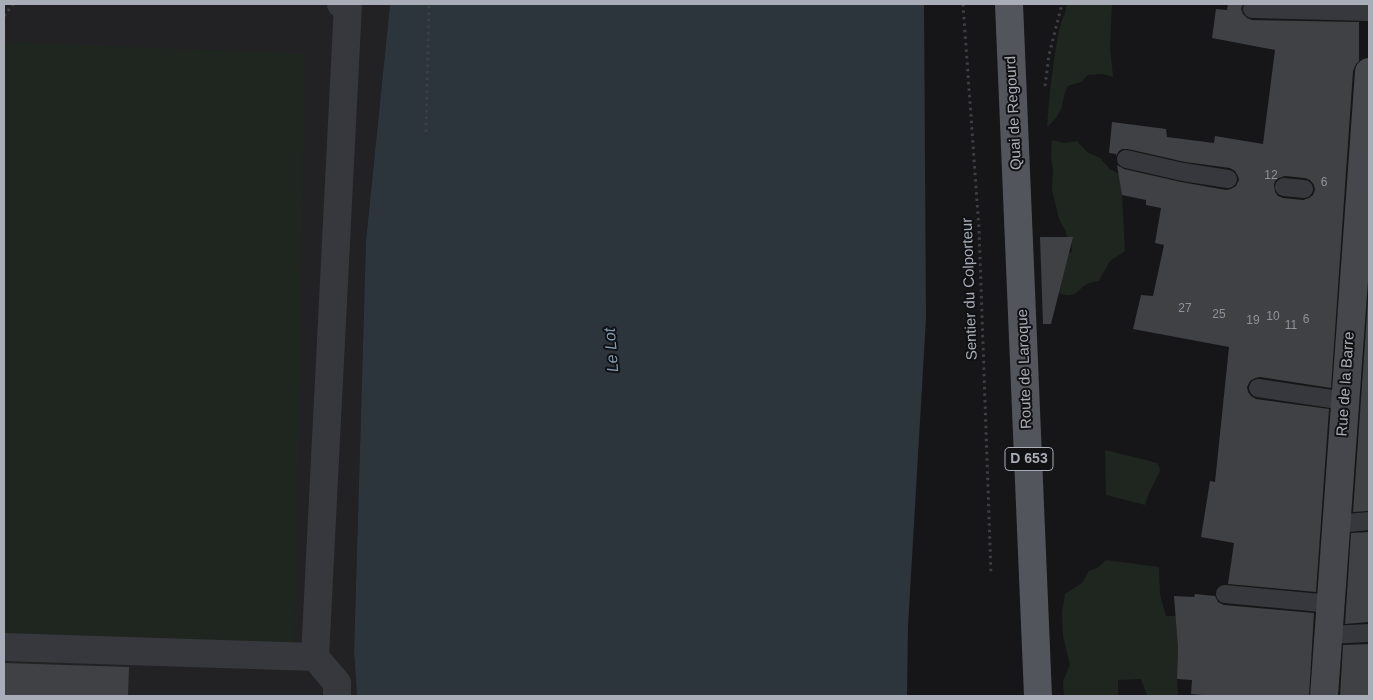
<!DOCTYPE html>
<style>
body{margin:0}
#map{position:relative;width:1373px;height:700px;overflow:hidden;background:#161618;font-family:Arial,sans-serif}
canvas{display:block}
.frame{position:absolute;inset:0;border:5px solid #a8adb8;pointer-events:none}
</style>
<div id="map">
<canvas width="1373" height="700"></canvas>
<div class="frame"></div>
</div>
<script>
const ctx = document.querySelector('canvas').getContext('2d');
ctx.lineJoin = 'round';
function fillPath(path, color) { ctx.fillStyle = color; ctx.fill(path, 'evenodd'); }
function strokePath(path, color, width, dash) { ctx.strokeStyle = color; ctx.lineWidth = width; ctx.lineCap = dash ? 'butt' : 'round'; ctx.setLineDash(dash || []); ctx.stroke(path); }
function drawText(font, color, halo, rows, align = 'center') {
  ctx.font = font + ' Arial,sans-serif'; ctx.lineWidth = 4; ctx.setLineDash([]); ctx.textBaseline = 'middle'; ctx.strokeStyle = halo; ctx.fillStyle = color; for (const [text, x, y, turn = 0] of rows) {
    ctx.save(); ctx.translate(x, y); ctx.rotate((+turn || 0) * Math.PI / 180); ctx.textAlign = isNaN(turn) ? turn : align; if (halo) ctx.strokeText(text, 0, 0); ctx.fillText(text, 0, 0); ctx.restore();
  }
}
fillPath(new Path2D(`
 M 4,4 L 390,4 L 366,240 L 354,652 L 357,696 L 4,696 Z`), '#222225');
fillPath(new Path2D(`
 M 1067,4 L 1112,4 L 1110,47 L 1113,77 L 1103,74 L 1088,75 L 1081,82 L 1068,86 C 1064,93 1064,98 1062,106 C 1060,114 1053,122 1047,127 C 1049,94 1053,62 1059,30 C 1061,21 1066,13 1067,4 Z
 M 4,42 L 305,54 L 295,645 L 4,636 Z
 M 1052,140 L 1065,143 L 1077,141 L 1087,152 L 1100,158 L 1110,169 L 1119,174 L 1122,195 L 1125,251 L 1110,261 L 1099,281 C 1095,282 1091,282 1087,284 C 1075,292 1075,299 1059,293 L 1065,253 L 1072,252 L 1071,237 L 1067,237 L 1065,230 L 1059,219 L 1052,190 L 1053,170 L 1051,157 Z
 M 1105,450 L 1150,461 L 1157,463 L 1159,466 L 1160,471 L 1149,493 L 1145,505 L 1106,495 Z
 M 1106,560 L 1159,567 L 1160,595 L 1166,616 L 1176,616 L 1178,648 L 1177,679 L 1178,696 L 1147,696 L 1141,679 L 1118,680 L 1118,696 L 1064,696 L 1063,681 L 1070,665 L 1063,636 L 1062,612 L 1065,594 L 1082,583 L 1089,571 L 1099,567 Z`), '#1e261f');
fillPath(new Path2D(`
 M 390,4 L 924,4 L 926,318 L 908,626 L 907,696 L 357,696 L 354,652 L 366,240 Z`), '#2c353c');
fillPath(new Path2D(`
 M 1228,4 L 1243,4 L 1241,9 L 1243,14 L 1247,18 L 1252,20 L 1359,22 L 1359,61 L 1356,64 L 1353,71 L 1331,388 L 1260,377 L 1255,378 L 1250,381 L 1247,387 L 1248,392 L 1251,396 L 1256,399 L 1329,409 L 1316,592 L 1228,584 L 1234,543 L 1201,537 L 1210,481 L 1215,482 L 1229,347 L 1133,329 L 1141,295 L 1153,296 L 1164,245 L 1155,243 L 1161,208 L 1146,205 L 1146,200 L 1122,195 L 1117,165 L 1124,169 L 1181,182 L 1226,190 L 1231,189 L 1236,186 L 1239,180 L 1238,176 L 1235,171 L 1230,168 L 1185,162 L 1128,149 L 1122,149 L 1119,151 L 1116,156 L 1116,154 L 1109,153 L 1112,122 L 1166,129 L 1167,137 L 1214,143 L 1215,136 L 1263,144 L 1275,50 L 1212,38 L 1216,9 L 1227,10 ZM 1285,176 L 1305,178 L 1310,180 L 1314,185 L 1315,190 L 1313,195 L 1309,198 L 1303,200 L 1283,198 L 1278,196 L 1275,192 L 1274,185 L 1275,181 L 1279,178 Z
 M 1040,237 L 1073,237 L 1051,324 L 1043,324 Z
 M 1368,300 L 1369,300 L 1369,511 L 1353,512 Z
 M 1369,532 L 1369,622 L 1345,624 L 1351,533 Z
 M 1195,594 L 1215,596 L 1218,602 L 1224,605 L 1314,613 L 1309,696 L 1215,696 L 1191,694 L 1192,680 L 1177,679 L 1178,648 L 1174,596 L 1194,597 Z
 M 1369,644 L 1369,696 L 1340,696 L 1343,645 Z
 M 4,663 L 129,667 L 128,696 L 4,696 Z`), '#404145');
strokePath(new Path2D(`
 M 963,4 L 979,229 L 991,574
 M 4,16 L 13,4
 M 1045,86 L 1049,55 L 1062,4
 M 426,132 L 429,4`), '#3d3f44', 3, [2.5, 4]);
strokePath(new Path2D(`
 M 1252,9 L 1369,12
 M 1126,159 L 1183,172 L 1228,179
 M 1284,187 L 1304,189
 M 1258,388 L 1345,401
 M 1337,524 L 1369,521
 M 1225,594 L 1331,604
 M 1329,635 L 1369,633`), '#37383d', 18);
strokePath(new Path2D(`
 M 4,647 L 315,657 L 348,4 L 341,4
 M 315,657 L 337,683 L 337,696`), '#37383d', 28);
strokePath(new Path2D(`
 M 1324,696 L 1369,72`), '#45474d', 28);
strokePath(new Path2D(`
 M 1009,4 L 1038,696`), '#53555c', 28);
drawText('12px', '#8e929b', null, [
 ["12",1271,176],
 ["6",1324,183],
 ["27",1185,309],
 ["25",1219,315],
 ["10",1273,317],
 ["6",1306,320],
 ["19",1253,321],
 ["11",1291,326]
]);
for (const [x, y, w] of [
 [1029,459,48]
]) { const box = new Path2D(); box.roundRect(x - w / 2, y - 11.5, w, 23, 4); ctx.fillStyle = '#111113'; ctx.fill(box); strokePath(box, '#a8adb8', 1); }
drawText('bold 14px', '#a8adb8', null, [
 ["D 653",1029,459]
]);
drawText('15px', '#a8adb8', '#111113', [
 ["Quai de Regourd",1014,113,-93],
 ["Sentier du Colporteur",970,289,-92],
 ["Route de Laroque",1025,369,-92],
 ["Rue de la Barre",1346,384,-86]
]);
drawText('italic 16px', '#7f9bb3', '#111113', [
 ["Le Lot",612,350,-95]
]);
</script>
